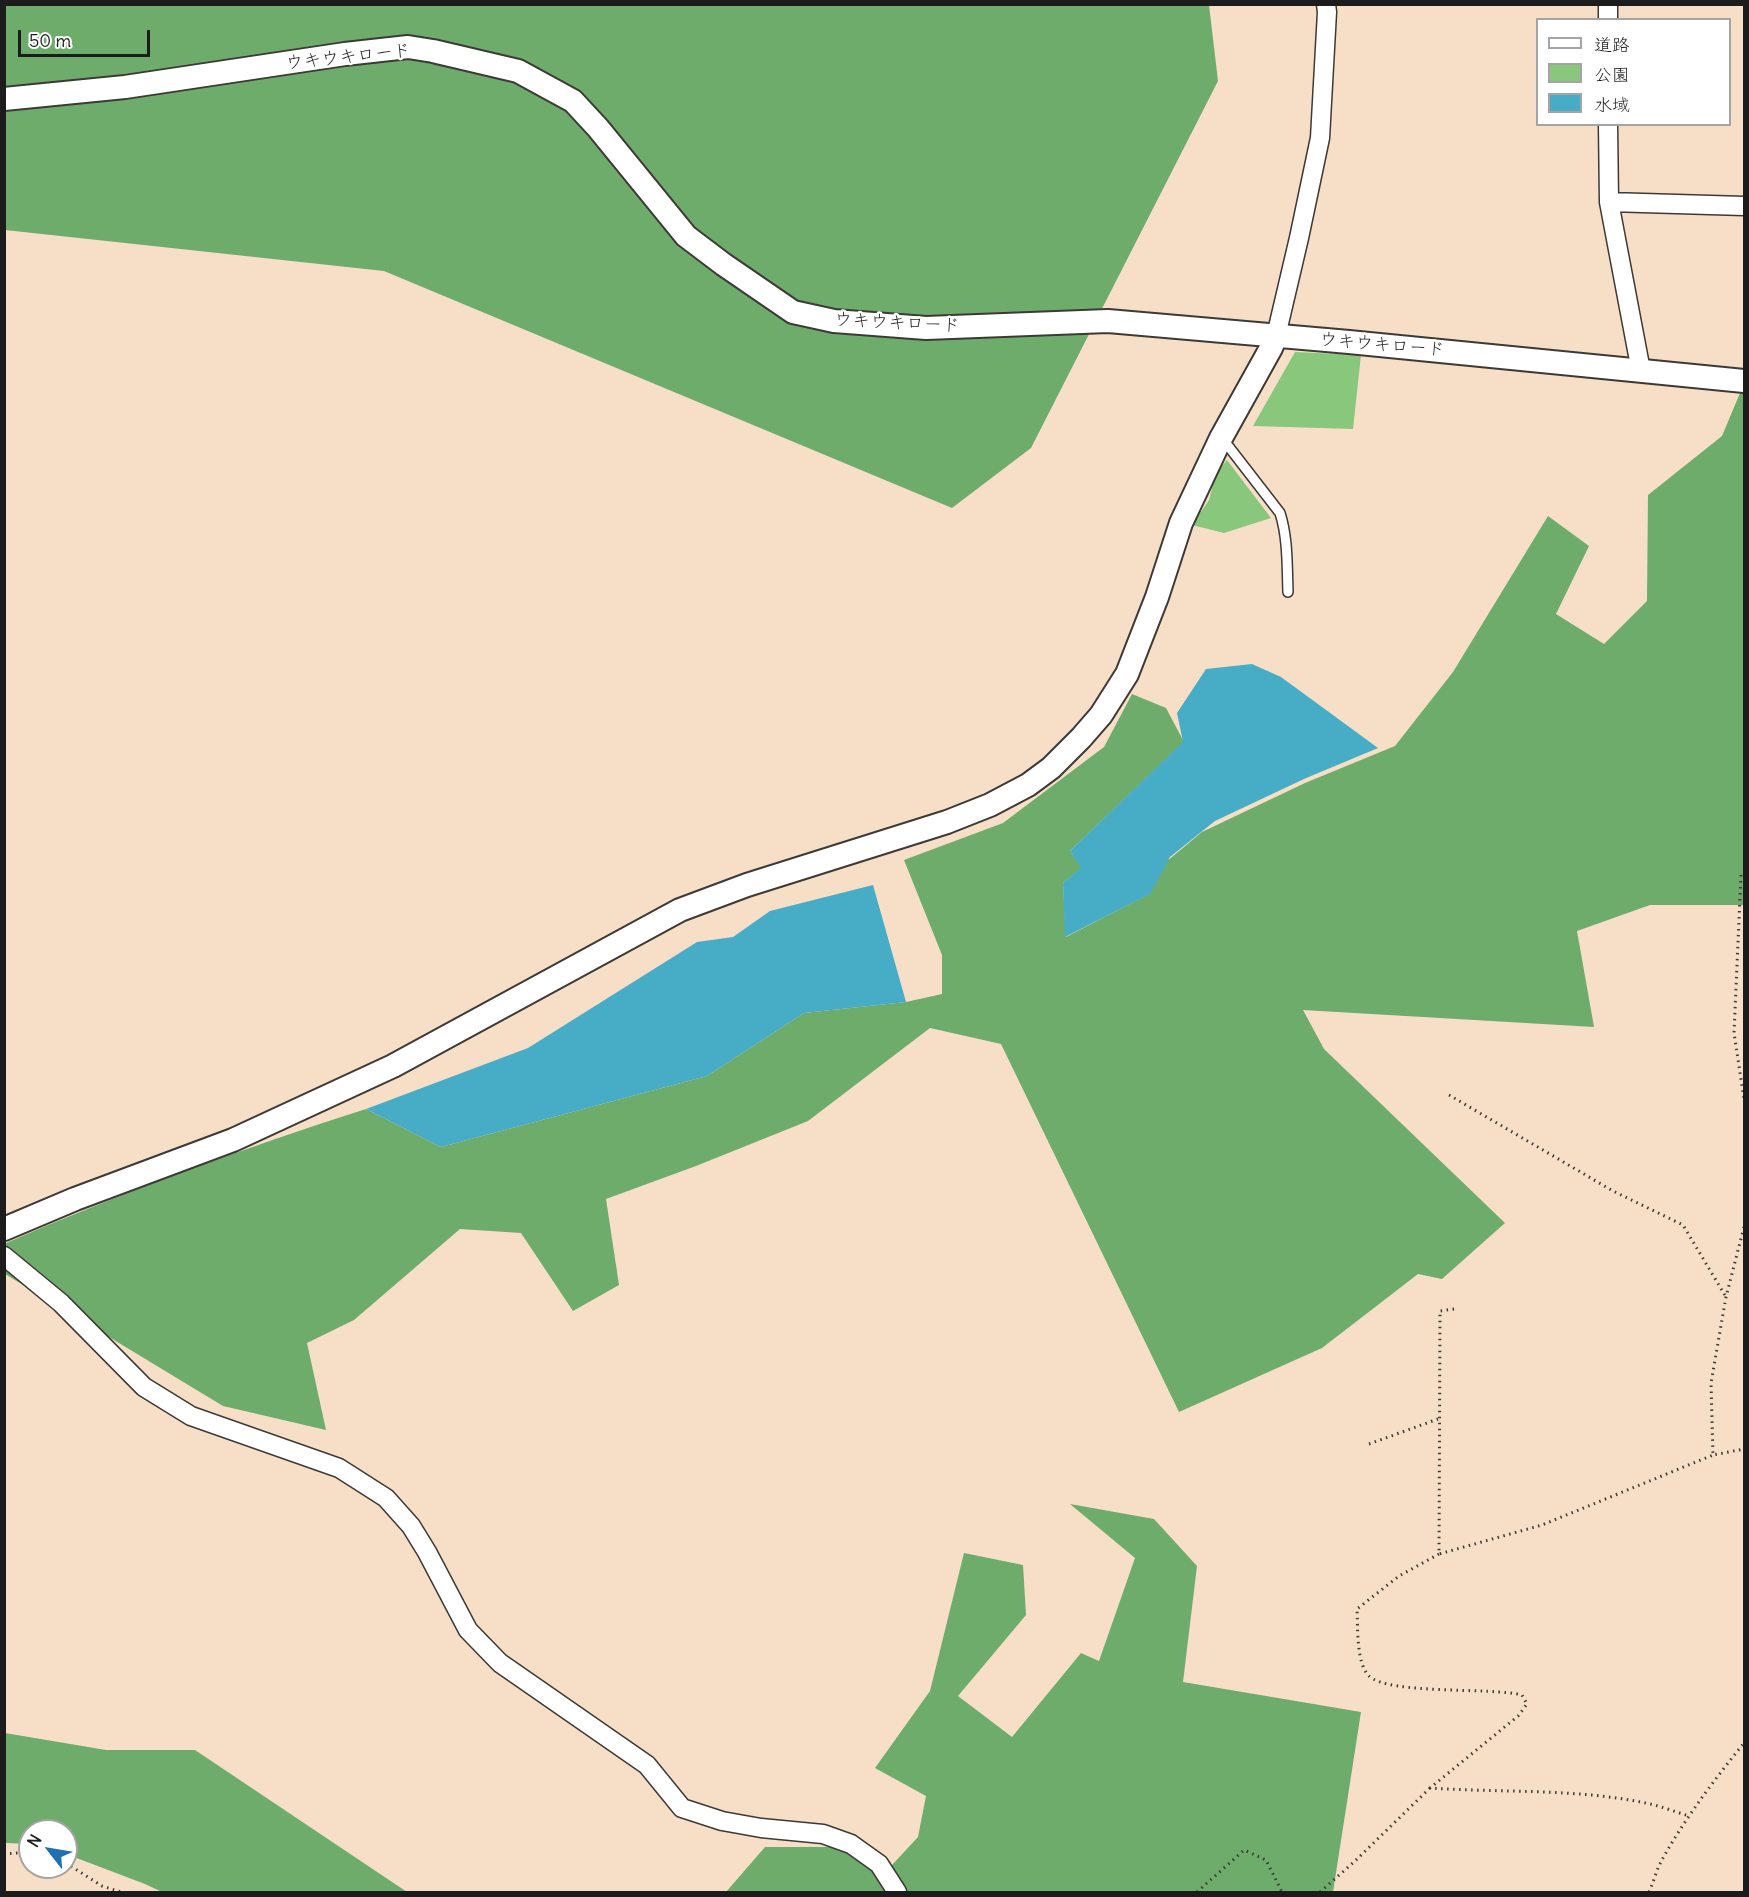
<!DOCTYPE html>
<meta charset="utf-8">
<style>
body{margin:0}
#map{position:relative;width:1749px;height:1897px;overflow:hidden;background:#f6dfc6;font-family:Delius,"Klee One",sans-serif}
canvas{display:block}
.frame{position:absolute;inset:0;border:6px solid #1c1c1c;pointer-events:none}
.legend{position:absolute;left:1536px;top:18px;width:195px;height:108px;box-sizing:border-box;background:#fff;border:2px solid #a4a4a4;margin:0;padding:8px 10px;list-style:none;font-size:18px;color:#1c1c1c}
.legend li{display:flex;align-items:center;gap:12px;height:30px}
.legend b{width:30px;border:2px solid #a4a4a4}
.north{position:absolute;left:18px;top:1819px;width:60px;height:60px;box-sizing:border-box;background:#fff;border:2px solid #a4a4a4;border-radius:50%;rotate:301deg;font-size:16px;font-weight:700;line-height:24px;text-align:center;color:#1c1c1c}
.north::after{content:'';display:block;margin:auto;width:21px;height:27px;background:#1f6fb2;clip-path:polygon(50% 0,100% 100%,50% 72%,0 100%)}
.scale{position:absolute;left:18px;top:30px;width:132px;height:27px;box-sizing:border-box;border:3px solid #1c1c1c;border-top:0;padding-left:8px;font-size:18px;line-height:21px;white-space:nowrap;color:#1c1c1c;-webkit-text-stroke:4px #fff;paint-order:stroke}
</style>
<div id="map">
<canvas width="1749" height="1897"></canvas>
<div class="frame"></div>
<ul class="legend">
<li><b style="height:8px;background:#fff"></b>道路</li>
<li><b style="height:16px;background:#89c77d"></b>公園</li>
<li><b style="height:16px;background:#47adc7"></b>水域</li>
</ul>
<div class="north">N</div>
<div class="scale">50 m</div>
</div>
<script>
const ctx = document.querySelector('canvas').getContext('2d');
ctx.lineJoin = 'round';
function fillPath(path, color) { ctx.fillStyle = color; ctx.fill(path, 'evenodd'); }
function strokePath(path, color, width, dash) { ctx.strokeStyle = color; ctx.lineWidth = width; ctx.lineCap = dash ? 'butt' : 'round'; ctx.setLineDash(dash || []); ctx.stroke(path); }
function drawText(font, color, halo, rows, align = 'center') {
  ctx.font = font + ' Delius,"Klee One",sans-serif'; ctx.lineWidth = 5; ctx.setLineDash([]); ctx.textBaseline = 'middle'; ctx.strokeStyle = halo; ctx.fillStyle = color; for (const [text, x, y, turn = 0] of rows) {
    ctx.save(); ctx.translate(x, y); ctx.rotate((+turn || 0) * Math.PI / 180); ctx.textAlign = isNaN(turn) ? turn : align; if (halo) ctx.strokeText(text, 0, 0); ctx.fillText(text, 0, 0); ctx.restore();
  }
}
fillPath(new Path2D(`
 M 1295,352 L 1361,355 L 1353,429 L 1253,426 Z
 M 1227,460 L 1271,518 L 1224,533 L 1192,525 L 1209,500 L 1216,473 Z`), '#89c77d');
fillPath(new Path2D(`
 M 5,5 L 1209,5 L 1218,81 L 1031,448 L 952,508 L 384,271 L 5,230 Z
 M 1744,372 L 1744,905 L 1650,905 L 1577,931 L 1594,1027 L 1303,1010 L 1324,1049 L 1505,1223 L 1442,1279 L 1418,1274 L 1322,1348 L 1179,1412 L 1001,1044 L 930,1028 L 808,1121 L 696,1166 L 606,1199 L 619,1285 L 573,1311 L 521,1233 L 460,1229 L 354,1320 L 307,1343 L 326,1430 L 223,1406 L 5,1274 L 4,1244 C 123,1192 244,1148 366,1109 L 441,1147 L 707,1076 L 804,1013 L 906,1002 L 942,994 L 942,955 L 904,860 L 1003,823 L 1104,747 L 1132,694 L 1166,708 L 1184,742 L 1070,851 L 1082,868 L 1063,883 L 1066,937 L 1149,894 L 1161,866 L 1202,832 L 1305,783 L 1395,746 L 1453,672 L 1548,516 L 1589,546 L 1556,614 L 1604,644 L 1647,601 L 1648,495 L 1722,436 L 1740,393 Z
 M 1070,1504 L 1154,1519 L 1197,1566 L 1183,1682 L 1361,1712 L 1333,1892 L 726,1892 L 765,1847 L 838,1847 L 859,1857 L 878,1872 L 892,1865 L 918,1837 L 926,1796 L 875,1768 L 930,1691 L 964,1553 L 1023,1565 L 1026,1615 L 958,1696 L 1012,1737 L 1081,1653 L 1099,1661 L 1135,1558 Z
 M 5,1733 L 106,1750 L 195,1750 L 407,1892 L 162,1892 L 145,1884 L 66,1854 L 66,1831 L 30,1831 L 30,1844 L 5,1843 Z`), '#6eac6c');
fillPath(new Path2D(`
 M 1252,664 L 1281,677 L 1378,748 L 1304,779 L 1215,821 L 1170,857 L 1150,894 L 1065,937 L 1063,883 L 1081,868 L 1070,851 L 1183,742 L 1177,713 L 1206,669 Z
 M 873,885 L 906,1002 L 804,1013 L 707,1076 L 441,1147 L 366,1109 L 528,1048 L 697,942 L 733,937 L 770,911 Z`), '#47adc7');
const service = new Path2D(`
 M 1222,438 L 1280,513 C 1288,538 1287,566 1288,592`);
const minor = new Path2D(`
 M 1608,20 L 1608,4
 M 1608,124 L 1609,202 L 1641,371
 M 1609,202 L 1744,206
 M 1276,336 L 1299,238 L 1320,138 L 1327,12 L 1326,4
 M 4,1256 L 61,1303 L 144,1387 L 191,1416 L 339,1468 L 386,1498 L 411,1526 L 427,1552 L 468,1630 L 500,1663 L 647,1765 L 682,1808 L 722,1821 L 761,1828 L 823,1834 L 851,1844 L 879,1864 L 897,1892`);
const tertiary = new Path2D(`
 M 4,99 L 125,87 L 345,54 L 408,47 L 433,51 L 518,71 L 573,101 L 598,128 L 686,236 L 723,264 L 793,312 L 834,321 L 926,328 L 1108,321 L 1349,342 L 1744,381
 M 4,1229 L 75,1199 L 233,1140 L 393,1066 L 680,910 L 747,885 L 947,822 L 990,805 L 1028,785 L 1051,768 L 1081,738 L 1101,715 L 1127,674 L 1157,597 L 1181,523 L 1221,438 L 1271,348 L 1276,336`);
strokePath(service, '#3d3936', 12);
strokePath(minor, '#3d3936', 21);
strokePath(tertiary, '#3d3936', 26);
strokePath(new Path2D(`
 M 1741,875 L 1734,1033 L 1744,1099
 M 1449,1095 L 1613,1191 L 1683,1225 L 1726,1297
 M 1744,1227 L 1726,1297 L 1711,1383 L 1713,1455 L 1744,1449
 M 1454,1309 L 1440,1311 L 1439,1554 L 1542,1525 L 1713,1455
 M 1369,1444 L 1438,1419
 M 1439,1554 L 1399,1576 L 1357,1609 C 1358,1627 1356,1663 1369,1676 C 1389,1695 1491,1687 1522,1695 L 1527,1704 L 1518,1716 L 1430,1788 C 1503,1793 1578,1788 1650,1804 C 1663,1807 1676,1812 1689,1816
 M 4,1854 L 30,1852
 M 66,1863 L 102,1886 L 121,1892
 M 1197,1892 L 1244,1850 L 1266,1860 L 1282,1892
 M 1320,1892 L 1354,1862 L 1430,1788
 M 1649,1892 C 1654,1881 1657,1868 1663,1858 C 1686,1817 1715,1779 1744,1743`), '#3d3936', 3, [1.5, 4.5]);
strokePath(service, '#fff', 9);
strokePath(minor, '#fff', 18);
strokePath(tertiary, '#fff', 22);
drawText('18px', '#1c1c1c', '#fff', [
 ["ウキウキロード",348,57,-6],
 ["ウキウキロード",897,323,3],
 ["ウキウキロード",1382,345,5]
]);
</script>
